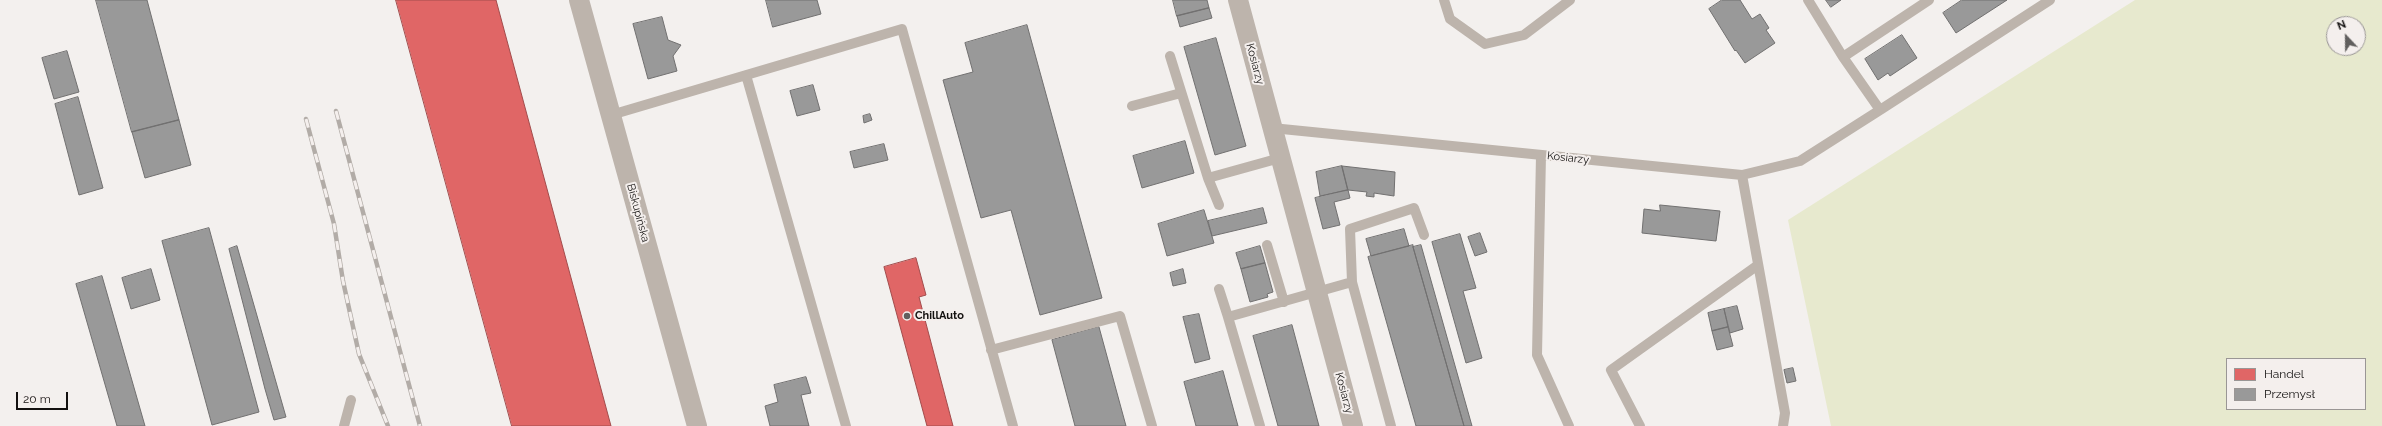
<!DOCTYPE html>
<meta charset="utf-8">
<style>
body{margin:0}
#map{position:relative;width:2382px;height:426px;overflow:hidden;background:#f3f0ee;font-family:Raleway,sans-serif}
canvas{display:block}
.legend{position:absolute;left:2226px;top:358px;width:140px;height:52px;box-sizing:border-box;background:#f4efed;border:1px solid #9a9695;margin:0;padding:5px 7px;list-style:none;font-size:12px;color:#131110}
.legend li{display:flex;align-items:center;gap:8px;height:20px}
.legend b{width:20px;border:1px solid #9a9695}
.north{position:absolute;left:2326px;top:16px;width:40px;height:40px;box-sizing:border-box;background:#f4efed;border:1px solid #9a9695;border-radius:50%;rotate:338deg;font-size:11px;font-weight:700;line-height:16px;text-align:center;color:#131110}
.north::after{content:'';display:block;margin:auto;width:14px;height:18px;background:#615f5e;clip-path:polygon(50% 0,100% 100%,50% 72%,0 100%)}
.scale{position:absolute;left:16px;top:392px;width:52px;height:18px;box-sizing:border-box;border:2px solid #131110;border-top:0;padding-left:5px;font-size:12px;line-height:14px;white-space:nowrap;color:#131110;-webkit-text-stroke:3px #f4efed;paint-order:stroke}
</style>
<div id="map">
<canvas width="2382" height="426"></canvas>
<ul class="legend">
<li><b style="height:11px;background:#e06666"></b>Handel</li>
<li><b style="height:11px;background:#999"></b>Przemysł</li>
</ul>
<div class="north">N</div>
<div class="scale">20 m</div>
</div>
<script>
const ctx = document.querySelector('canvas').getContext('2d');
ctx.lineJoin = 'round';
function fillPath(path, color) { ctx.fillStyle = color; ctx.fill(path, 'evenodd'); }
function strokePath(path, color, width, dash) { ctx.strokeStyle = color; ctx.lineWidth = width; ctx.lineCap = dash ? 'butt' : 'round'; ctx.setLineDash(dash || []); ctx.stroke(path); }
function drawText(font, color, halo, rows, align = 'center') {
  ctx.font = font + ' Raleway,sans-serif'; ctx.lineWidth = 4; ctx.setLineDash([]); ctx.textBaseline = 'middle'; ctx.strokeStyle = halo; ctx.fillStyle = color; for (const [text, x, y, turn = 0] of rows) {
    ctx.save(); ctx.translate(x, y); ctx.rotate((+turn || 0) * Math.PI / 180); ctx.textAlign = isNaN(turn) ? turn : align; if (halo) ctx.strokeText(text, 0, 0); ctx.fillText(text, 0, 0); ctx.restore();
  }
}
fillPath(new Path2D(`
 M 2135,0 L 2382,0 L 2382,426 L 1831,426 L 1788,220 ZM 2334,24 L 2358,24 L 2358,48 L 2334,48 ZM 2227,359 L 2365,359 L 2365,409 L 2227,409 Z`), '#e7e9ce');
const shops = new Path2D(`
 M 396,0 L 496,0 L 611,426 L 512,426 Z
 M 916,258 L 926,295 L 919,297 L 953,426 L 927,426 L 884,267 Z`);
fillPath(shops, '#e06666');
strokePath(shops, '#a24c4c', 1);
const industry = new Path2D(`
 M 96,0 L 147,0 L 179,120 L 132,132 Z
 M 766,0 L 817,0 L 821,14 L 773,27 Z
 M 1173,0 L 1207,0 L 1209,8 L 1177,16 Z
 M 1722,0 L 1740,0 L 1752,19 L 1760,14 L 1769,28 L 1766,30 L 1775,43 L 1745,63 L 1736,50 L 1735,51 L 1709,9 Z
 M 1826,0 L 1841,0 L 1831,7 Z
 M 1962,0 L 2007,0 L 1956,33 L 1943,13 Z
 M 1209,8 L 1212,18 L 1180,27 L 1177,16 Z
 M 662,17 L 668,40 L 681,45 L 673,56 L 677,71 L 648,79 L 633,24 Z
 M 1027,25 L 1102,298 L 1040,315 L 1011,210 L 981,218 L 943,80 L 973,72 L 965,43 Z
 M 1902,35 L 1917,58 L 1890,76 L 1888,73 L 1878,80 L 1865,59 Z
 M 1216,38 L 1246,146 L 1215,155 L 1184,47 Z
 M 67,51 L 79,92 L 54,99 L 42,58 Z
 M 813,85 L 820,110 L 797,116 L 790,91 Z
 M 78,97 L 103,188 L 79,195 L 55,104 Z
 M 870,114 L 872,120 L 864,123 L 863,116 Z
 M 179,120 L 191,165 L 145,178 L 132,132 Z
 M 1185,141 L 1194,173 L 1142,188 L 1133,156 Z
 M 884,144 L 888,160 L 854,168 L 850,152 Z
 M 1342,166 L 1395,172 L 1394,196 L 1374,193 L 1374,197 L 1366,196 L 1367,192 L 1348,190 Z
 M 1342,166 L 1348,190 L 1320,196 L 1316,172 Z
 M 1348,190 L 1350,198 L 1334,202 L 1340,225 L 1323,229 L 1315,198 Z
 M 1660,205 L 1720,211 L 1716,241 L 1642,233 L 1644,209 L 1660,211 Z
 M 1263,208 L 1267,223 L 1212,236 L 1208,221 Z
 M 1204,210 L 1214,243 L 1167,256 L 1158,224 Z
 M 209,228 L 259,412 L 212,425 L 162,241 Z
 M 1404,229 L 1409,246 L 1371,256 L 1366,239 Z
 M 1480,233 L 1487,252 L 1475,256 L 1468,237 Z
 M 1460,234 L 1476,288 L 1463,291 L 1482,358 L 1466,363 L 1432,242 Z
 M 1413,245 L 1413,247 L 1464,426 L 1416,426 L 1368,257 Z
 M 1421,245 L 1472,426 L 1464,426 L 1413,247 Z
 M 237,246 L 286,417 L 274,420 L 265,389 L 229,249 Z
 M 1260,246 L 1265,263 L 1241,269 L 1236,253 Z
 M 1265,263 L 1273,292 L 1267,294 L 1268,297 L 1250,302 L 1241,269 Z
 M 151,269 L 160,300 L 131,309 L 122,278 Z
 M 1183,269 L 1186,283 L 1173,286 L 1170,273 Z
 M 102,276 L 145,426 L 117,426 L 76,284 Z
 M 1737,306 L 1743,329 L 1730,333 L 1724,309 Z
 M 1724,309 L 1728,327 L 1712,331 L 1708,313 Z
 M 1199,314 L 1210,359 L 1195,363 L 1183,317 Z
 M 1292,325 L 1319,426 L 1278,426 L 1253,336 Z
 M 1099,327 L 1126,426 L 1075,426 L 1052,340 Z
 M 1728,327 L 1733,346 L 1717,350 L 1712,331 Z
 M 1793,368 L 1796,381 L 1787,383 L 1784,370 Z
 M 1223,371 L 1238,426 L 1196,426 L 1184,382 Z
 M 806,377 L 811,393 L 801,395 L 809,426 L 770,426 L 765,406 L 778,402 L 774,385 Z`);
fillPath(industry, '#999');
strokePath(industry, '#717070', 1);
strokePath(new Path2D(`
 M 1444,0 L 1450,19 L 1485,44 L 1524,35 L 1570,0
 M 1808,0 L 1843,57 L 1929,0
 M 1170,56 L 1208,178 L 1280,158
 M 1843,57 L 1880,110 L 2050,0
 M 746,75 L 846,426
 M 1132,106 L 1181,93
 M 611,115 L 902,29 L 1013,426
 M 1272,128 L 1742,175 L 1800,161 L 1880,110
 M 1541,155 L 1537,355 L 1569,426
 M 1742,175 L 1785,413 L 1783,426
 M 1208,178 L 1219,205
 M 1267,245 L 1284,302
 M 1352,282 L 1391,426
 M 1219,289 L 1228,317
 M 991,350 L 1120,316 L 1152,426
 M 344,426 L 351,400
 M 1260,426 L 1228,317 L 1352,282 L 1350,229 L 1414,208 L 1424,235
 M 1640,426 L 1611,370 L 1758,265`), '#bdb4ac', 10);
strokePath(new Path2D(`
 M 579,0 L 697,426
 M 1238,0 L 1353,426`), '#bdb4ac', 20);
const rail = new Path2D(`
 M 336,111 L 420,426
 M 306,119 L 334,224 L 343,281 L 359,354 L 388,426`);
strokePath(rail, '#b2aca7', 4.5);
strokePath(rail, '#f4efed', 3, [9]);
for (const [x, y, r, color] of [
 [907,316,4,"#615f5e"]
]) { const dot = new Path2D(); dot.arc(x, y, r, 0, 2 * Math.PI); ctx.fillStyle = color; ctx.fill(dot); strokePath(dot, '#f4efed', 1.5); }
drawText('11px', '#131110', '#f4efed', [
 ["Kosiarzy",1255,64,75],
 ["Kosiarzy",1568,158,6],
 ["Biskupińska",638,213,75],
 ["Kosiarzy",1344,393,75]
]);
drawText('bold 11px', '#131110', '#f4efed', [
 ["ChillAuto",915,316]
], 'left');
</script>
